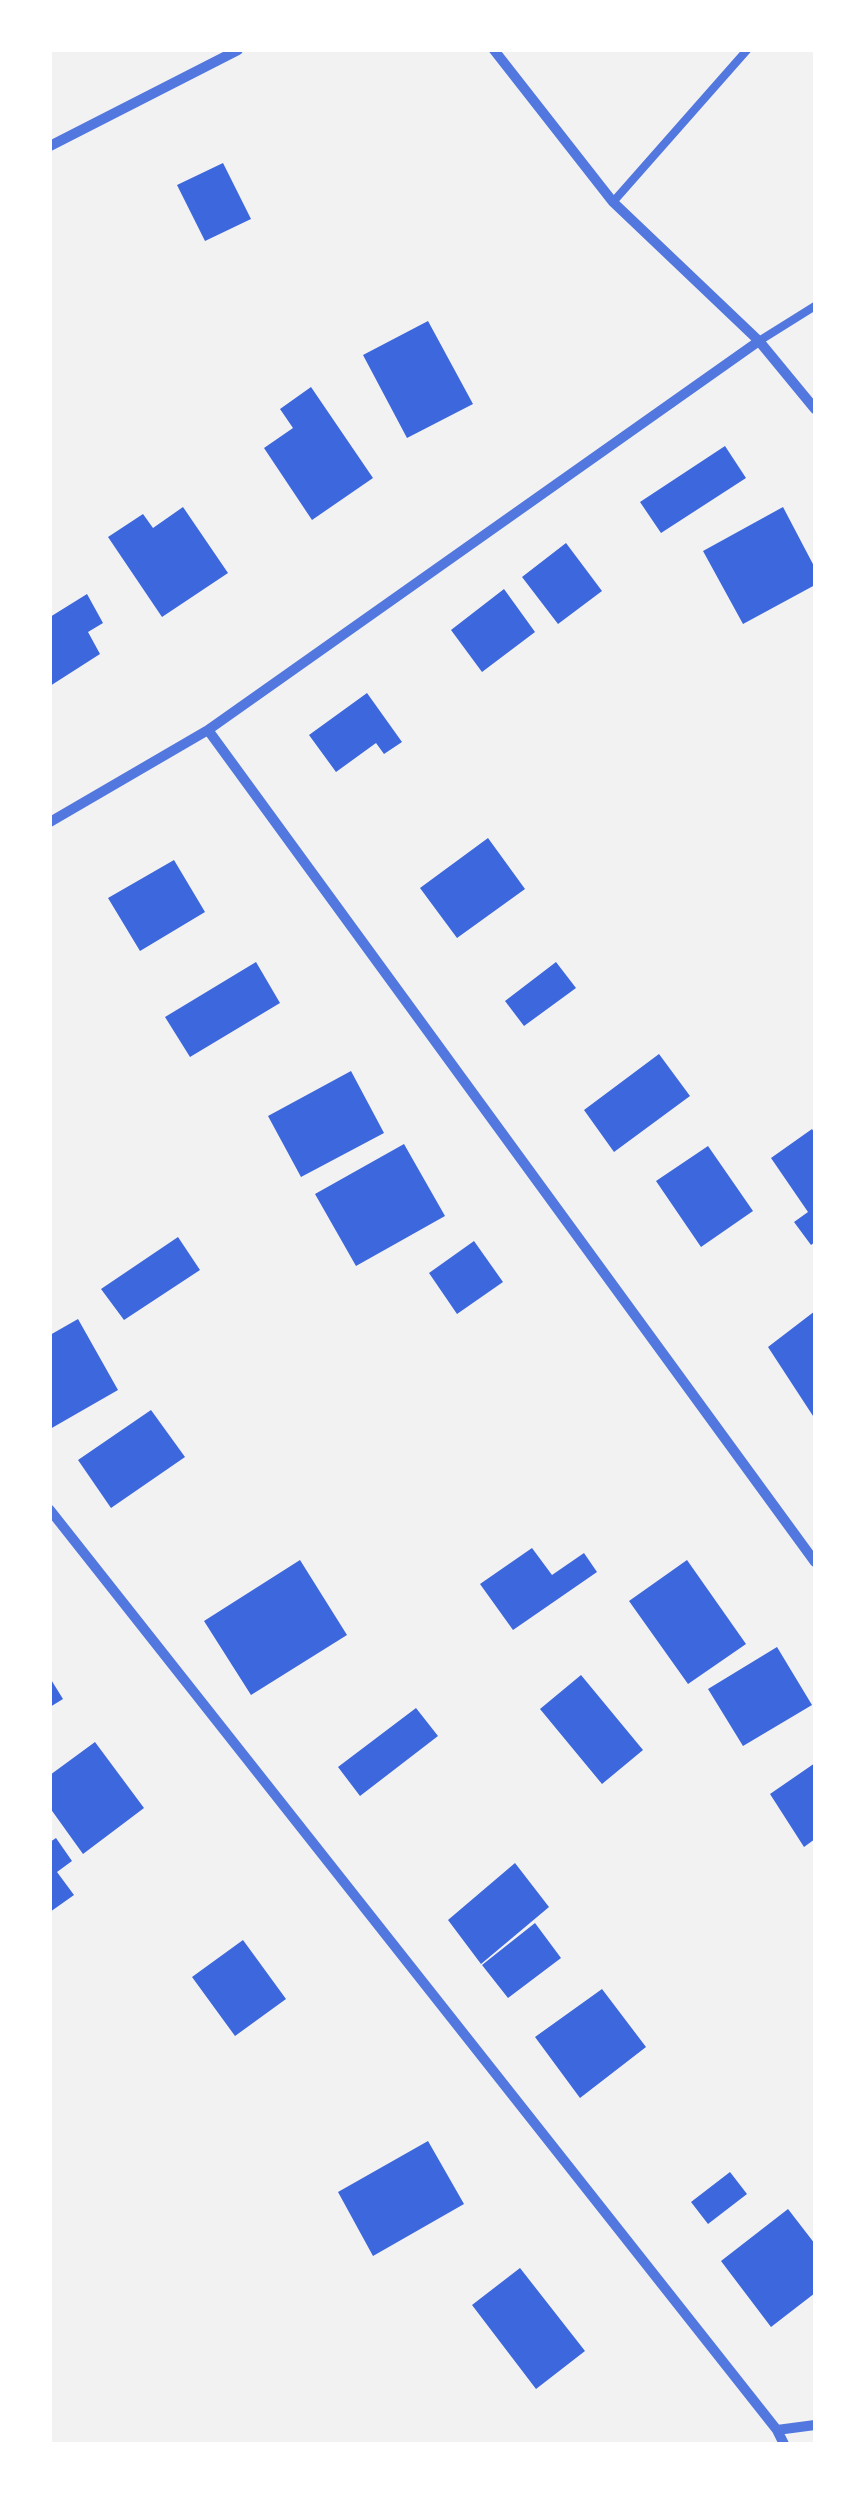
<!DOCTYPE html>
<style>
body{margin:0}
#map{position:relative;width:865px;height:2494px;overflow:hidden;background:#f2f2f2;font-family:Montserrat,sans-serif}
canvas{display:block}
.frame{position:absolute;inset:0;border:52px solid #fff;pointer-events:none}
</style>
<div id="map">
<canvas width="865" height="2494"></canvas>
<div class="frame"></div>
</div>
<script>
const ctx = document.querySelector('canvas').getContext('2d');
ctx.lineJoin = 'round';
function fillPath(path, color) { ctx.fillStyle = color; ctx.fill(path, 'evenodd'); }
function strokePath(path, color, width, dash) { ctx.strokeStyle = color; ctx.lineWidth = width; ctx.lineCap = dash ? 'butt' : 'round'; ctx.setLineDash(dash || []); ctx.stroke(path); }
fillPath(new Path2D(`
 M 223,163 L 251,219 L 205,241 L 177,185 Z
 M 428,321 L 473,404 L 407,438 L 363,355 Z
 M 311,387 L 373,478 L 312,520 L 264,448 L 293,428 L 280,409 Z
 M 725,446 L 746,478 L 661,533 L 640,502 Z
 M 183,507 L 228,573 L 162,617 L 108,537 L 143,514 L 153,528 Z
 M 783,507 L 815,568 L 815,585 L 743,624 L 703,551 Z
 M 566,543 L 602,591 L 558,624 L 522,577 Z
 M 504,589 L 535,632 L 482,672 L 451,630 Z
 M 87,594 L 103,623 L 88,632 L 100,654 L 50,686 L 50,617 Z
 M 367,693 L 402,742 L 384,754 L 376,743 L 336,772 L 309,735 Z
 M 488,838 L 525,889 L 457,938 L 420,888 Z
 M 174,860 L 205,912 L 140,951 L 108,898 Z
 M 256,962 L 280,1003 L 190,1057 L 165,1017 Z
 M 556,962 L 576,988 L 524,1026 L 505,1001 Z
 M 659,1054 L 690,1096 L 614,1152 L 584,1110 Z
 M 351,1071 L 384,1133 L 301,1177 L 268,1116 Z
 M 812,1129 L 815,1134 L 815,1242 L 811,1245 L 794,1222 L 808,1212 L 771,1158 Z
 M 404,1144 L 445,1216 L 356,1266 L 315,1194 Z
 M 708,1146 L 753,1211 L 701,1247 L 656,1181 Z
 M 178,1237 L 200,1270 L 124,1320 L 101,1289 Z
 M 474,1241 L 503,1282 L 457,1314 L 429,1273 Z
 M 815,1311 L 815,1419 L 768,1347 Z
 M 78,1319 L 118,1390 L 50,1429 L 50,1335 Z
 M 151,1410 L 185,1457 L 111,1508 L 78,1460 Z
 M 532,1548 L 552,1575 L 584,1553 L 597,1572 L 513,1630 L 480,1584 Z
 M 300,1560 L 347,1635 L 251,1695 L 204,1621 Z
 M 687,1560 L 746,1644 L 688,1684 L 629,1601 Z
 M 777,1647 L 812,1705 L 743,1746 L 708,1689 Z
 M 581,1675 L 643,1750 L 602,1784 L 540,1709 Z
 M 50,1678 L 63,1699 L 50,1707 Z
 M 416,1708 L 438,1736 L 360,1796 L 338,1767 Z
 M 95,1742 L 144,1808 L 83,1854 L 50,1808 L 50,1775 Z
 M 815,1763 L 815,1839 L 804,1847 L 770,1794 Z
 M 56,1838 L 72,1861 L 57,1872 L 74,1895 L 50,1912 L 50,1842 Z
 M 515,1863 L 549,1907 L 481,1964 L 448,1920 Z
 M 535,1923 L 561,1958 L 508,1998 L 482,1965 Z
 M 243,1940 L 286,1999 L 235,2036 L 192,1977 Z
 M 602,1989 L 646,2047 L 580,2098 L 535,2037 Z
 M 428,2141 L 464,2204 L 373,2256 L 338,2192 Z
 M 730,2172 L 747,2194 L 708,2224 L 691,2202 Z
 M 788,2209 L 815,2244 L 815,2293 L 771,2327 L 721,2261 Z
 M 520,2268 L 585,2351 L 536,2389 L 472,2305 Z`), '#3d67dc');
strokePath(new Path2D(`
 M 613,202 L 747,50
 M 759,341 L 815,306`), '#5277de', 8);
strokePath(new Path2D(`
 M 494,50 L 613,202 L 759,341 L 815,409
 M 50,146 L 238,50
 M 208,730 L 815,1562
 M 50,822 L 208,730 L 759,341
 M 50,1510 L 777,2430 L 784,2444
 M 777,2430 L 815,2425`), '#5277de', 10);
</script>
